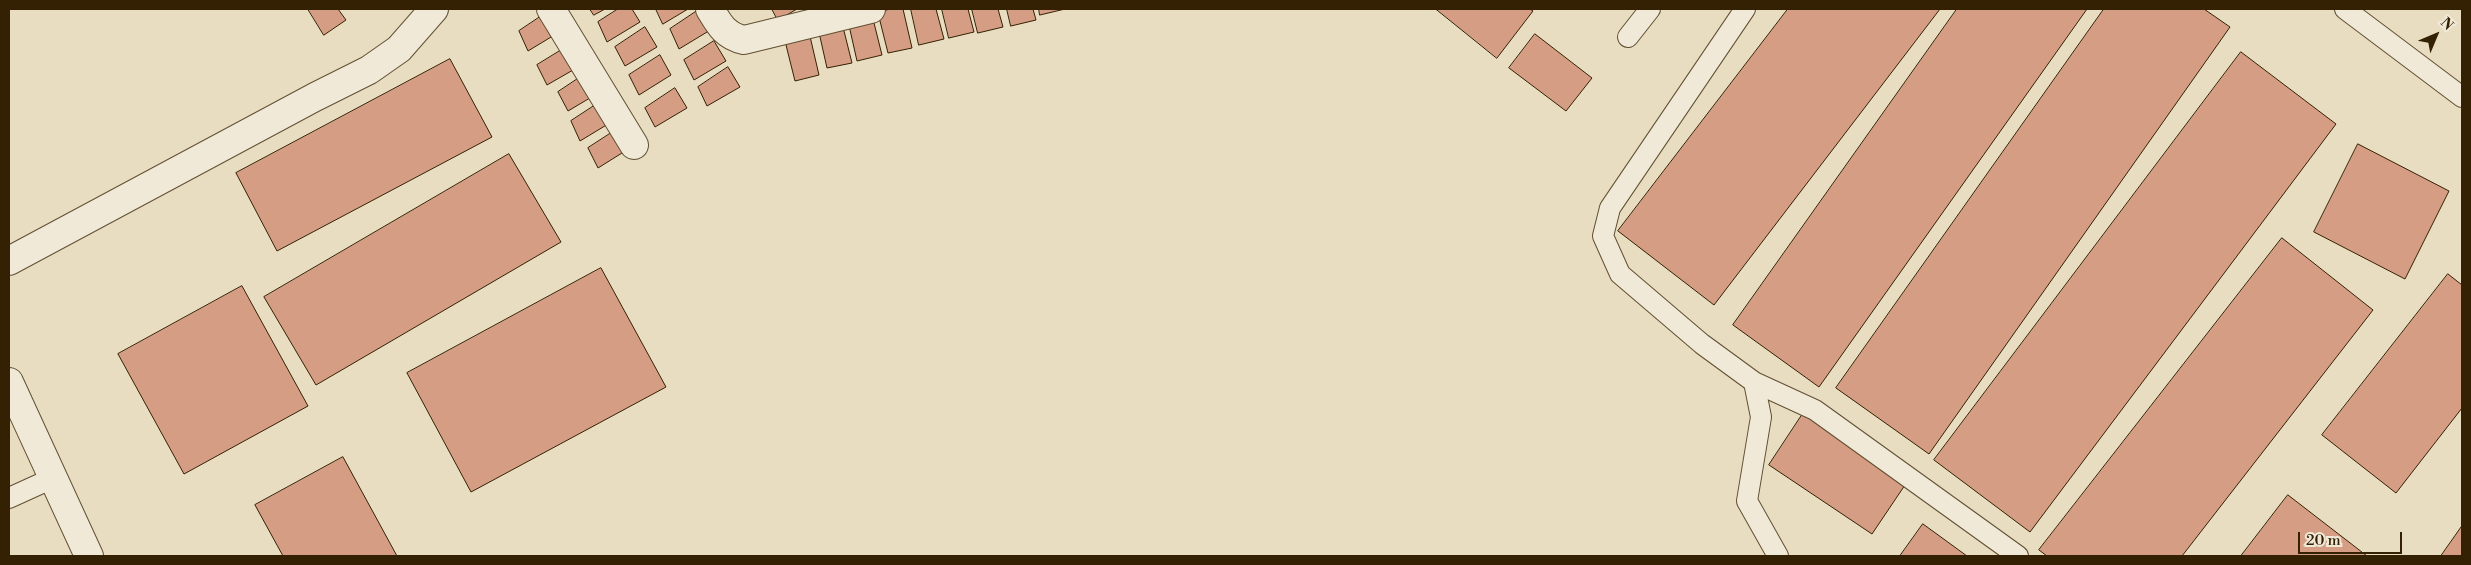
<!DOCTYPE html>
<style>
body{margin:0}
#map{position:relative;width:2471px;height:565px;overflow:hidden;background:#e8ddc1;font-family:"Libre Bodoni",serif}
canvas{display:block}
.frame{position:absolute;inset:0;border:10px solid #342002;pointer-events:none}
.north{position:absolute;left:2411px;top:10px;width:50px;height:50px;-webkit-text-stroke:4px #f0e9d7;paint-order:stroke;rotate:45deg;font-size:14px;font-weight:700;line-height:20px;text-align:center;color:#342002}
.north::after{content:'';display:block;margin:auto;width:18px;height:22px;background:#342002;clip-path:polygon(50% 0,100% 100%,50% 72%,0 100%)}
.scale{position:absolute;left:2298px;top:532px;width:104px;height:22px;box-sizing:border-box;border:2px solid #342002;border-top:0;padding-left:6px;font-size:15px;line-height:18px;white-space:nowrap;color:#342002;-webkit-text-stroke:4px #f0e9d7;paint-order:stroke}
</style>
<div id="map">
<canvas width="2471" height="565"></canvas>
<div class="frame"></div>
<div class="north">N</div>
<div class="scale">20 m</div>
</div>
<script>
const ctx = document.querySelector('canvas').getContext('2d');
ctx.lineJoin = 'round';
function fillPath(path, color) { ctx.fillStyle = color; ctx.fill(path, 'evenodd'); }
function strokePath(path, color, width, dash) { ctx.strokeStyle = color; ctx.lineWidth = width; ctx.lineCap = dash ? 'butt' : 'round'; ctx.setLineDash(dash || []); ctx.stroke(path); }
const building = new Path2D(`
 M 308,9 L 338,9 L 346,20 L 324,35 Z
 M 590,9 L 605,9 L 594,15 Z
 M 618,9 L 632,9 L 640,22 L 607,42 L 598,22 Z
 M 656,9 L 688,9 L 663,24 Z
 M 700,9 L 712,29 L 679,49 L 670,29 Z
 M 772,9 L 797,9 L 778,20 Z
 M 890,9 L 903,9 L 912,48 L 888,53 L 878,13 Z
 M 911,9 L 936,9 L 944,39 L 919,45 Z
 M 942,9 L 968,9 L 974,32 L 949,38 Z
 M 972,9 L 998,9 L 1003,27 L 978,33 Z
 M 1007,9 L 1033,9 L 1036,20 L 1011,26 Z
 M 1039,9 L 1065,9 L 1040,15 Z
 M 1436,9 L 1530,9 L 1533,11 L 1497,58 Z
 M 1788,9 L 1940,9 L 1714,305 L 1618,231 Z
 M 1957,9 L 2087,9 L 1819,387 L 1733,325 Z
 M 2104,9 L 2204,9 L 2230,27 L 1929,454 L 1836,388 Z
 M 549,11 L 561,31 L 528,51 L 519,31 Z
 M 871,11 L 882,55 L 857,61 L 848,21 Z
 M 841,19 L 852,63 L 827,68 L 818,28 Z
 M 645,27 L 657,47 L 625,66 L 615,47 Z
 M 809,32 L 819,75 L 795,81 L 785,41 Z
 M 1535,34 L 1592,78 L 1566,111 L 1509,68 Z
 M 714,41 L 726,61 L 694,80 L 684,60 Z
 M 568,46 L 580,66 L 547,85 L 537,65 Z
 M 2241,52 L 2336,124 L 2030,532 L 1934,460 Z
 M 660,55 L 671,75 L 639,95 L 629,75 Z
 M 450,59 L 492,137 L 277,251 L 236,173 Z
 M 728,67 L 740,87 L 707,106 L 698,87 Z
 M 588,72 L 600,92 L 568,111 L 558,92 Z
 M 675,88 L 687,108 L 655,127 L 645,108 Z
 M 600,102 L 613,121 L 580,141 L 571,121 Z
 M 619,128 L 630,148 L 598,168 L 588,148 Z
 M 2358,144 L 2449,191 L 2405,279 L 2314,232 Z
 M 509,154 L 561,242 L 316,385 L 264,297 Z
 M 2282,238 L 2373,310 L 2182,556 L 2047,556 L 2039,550 Z
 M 601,268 L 666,387 L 471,492 L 407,373 Z
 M 2448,274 L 2462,285 L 2462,408 L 2396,493 L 2322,435 Z
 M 242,286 L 308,406 L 184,474 L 118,354 Z
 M 1804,412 L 1907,482 L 1872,534 L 1769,465 Z
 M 343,457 L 397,556 L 283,556 L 255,505 Z
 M 2288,495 L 2367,556 L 2241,556 Z
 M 1923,524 L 1967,556 L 1900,556 Z
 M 2462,526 L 2462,556 L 2441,556 Z`);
fillPath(building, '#d59e84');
strokePath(building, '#342002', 1);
const lane = new Path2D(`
 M 1745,9 L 1610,208 L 1603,236 L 1620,274 L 1702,344 L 1754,382 L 1761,417 L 1747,501 L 1778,556
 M 2345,9 L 2462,97
 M 1628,37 L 1650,9
 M 1754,382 L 1815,410 L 2018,556
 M 9,498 L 53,478`);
const street = new Path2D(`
 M 551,9 L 634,145
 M 710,9 C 719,24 725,36 744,40 L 871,9
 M 9,261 L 315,97 L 369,70 L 399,49 L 434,9
 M 9,382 L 89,556`);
strokePath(lane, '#614f32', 22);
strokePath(street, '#614f32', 30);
strokePath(lane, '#f0e9d7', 20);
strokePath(street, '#f0e9d7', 28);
</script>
